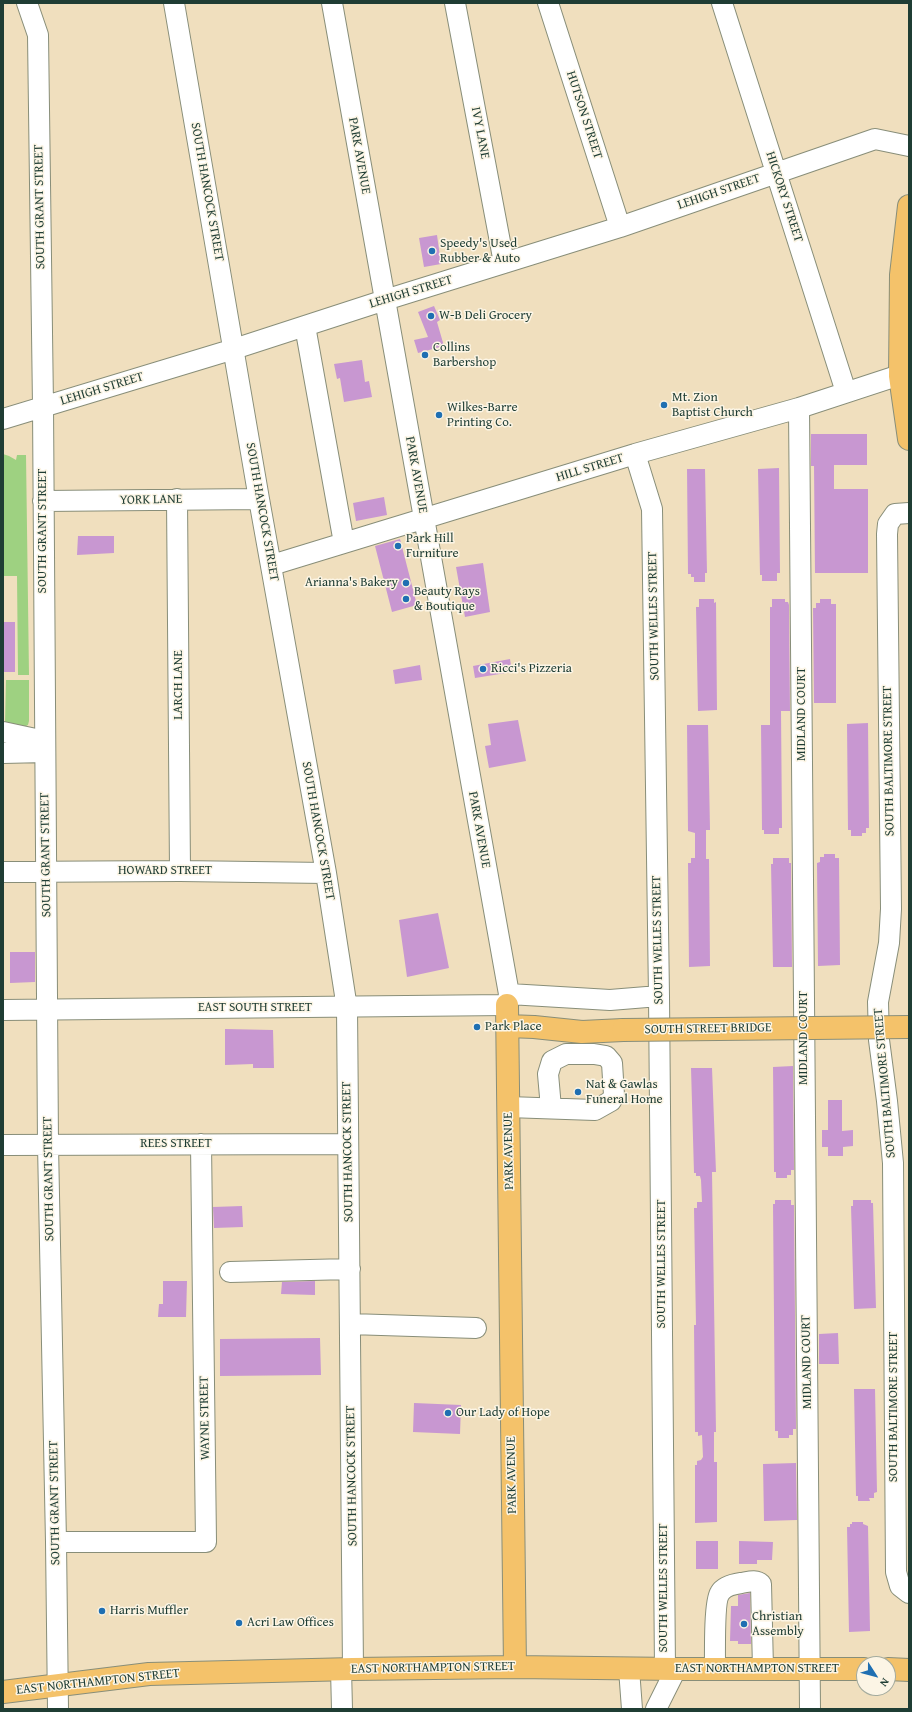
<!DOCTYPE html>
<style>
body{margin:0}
#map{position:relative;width:912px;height:1712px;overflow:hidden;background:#f0dfbe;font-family:"Gentium Book Plus",serif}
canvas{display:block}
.frame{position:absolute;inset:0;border:4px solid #1f3d34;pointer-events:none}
.north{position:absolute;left:856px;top:1656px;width:40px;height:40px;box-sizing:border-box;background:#fcf5e5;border:1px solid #a4ab9e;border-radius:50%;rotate:126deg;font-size:11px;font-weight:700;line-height:16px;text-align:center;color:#1f3d34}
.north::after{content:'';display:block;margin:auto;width:14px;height:18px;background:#1f6fb2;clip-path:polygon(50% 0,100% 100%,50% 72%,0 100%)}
</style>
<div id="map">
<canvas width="912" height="1712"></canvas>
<div class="frame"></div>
<div class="north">N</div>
</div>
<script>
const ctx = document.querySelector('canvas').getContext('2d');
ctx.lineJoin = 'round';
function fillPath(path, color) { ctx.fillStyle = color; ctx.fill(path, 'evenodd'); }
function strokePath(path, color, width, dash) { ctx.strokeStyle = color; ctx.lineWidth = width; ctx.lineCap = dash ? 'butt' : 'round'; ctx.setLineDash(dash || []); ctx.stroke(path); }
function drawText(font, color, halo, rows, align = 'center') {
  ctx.font = font + ' "Gentium Book Plus",serif'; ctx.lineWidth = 3; ctx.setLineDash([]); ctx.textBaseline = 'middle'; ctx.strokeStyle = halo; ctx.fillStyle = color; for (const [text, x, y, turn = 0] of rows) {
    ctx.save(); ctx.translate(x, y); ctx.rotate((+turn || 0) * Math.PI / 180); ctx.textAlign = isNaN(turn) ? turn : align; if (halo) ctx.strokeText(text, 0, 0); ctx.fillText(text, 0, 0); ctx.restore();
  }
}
fillPath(new Path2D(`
 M 3,454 L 9,456 L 16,460 L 17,455 L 26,455 L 29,675 L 18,675 L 17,576 L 3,576 Z
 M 6,680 L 29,680 L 29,721 L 28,725 L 24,727 L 5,724 Z`), '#9ed181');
fillPath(new Path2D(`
 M 437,235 L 441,264 L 424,267 L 419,238 Z
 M 434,306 L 440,320 L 437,322 L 444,346 L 418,353 L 414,340 L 428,337 L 418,312 Z
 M 362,360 L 365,382 L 369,381 L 372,397 L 344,402 L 340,378 L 337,379 L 334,364 Z
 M 811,434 L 867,434 L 867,465 L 834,465 L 834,489 L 868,489 L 868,573 L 815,573 L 814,466 L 811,466 Z
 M 779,468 L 780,573 L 777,573 L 777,581 L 762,581 L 762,575 L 760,575 L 758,469 Z
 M 687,469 L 705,469 L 707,573 L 705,573 L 705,582 L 694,582 L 694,577 L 691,577 L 691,574 L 688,574 Z
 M 384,497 L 387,515 L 356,521 L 353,503 Z
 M 78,536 L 114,536 L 114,553 L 77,555 Z
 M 400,539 L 417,605 L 392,612 L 375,546 Z
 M 483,563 L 490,612 L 465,617 L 456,567 Z
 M 699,599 L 714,599 L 714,603 L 716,602 L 717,710 L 698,711 L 696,607 L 699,607 Z
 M 772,599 L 785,599 L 785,602 L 788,602 L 789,605 L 790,711 L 781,711 L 782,828 L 779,828 L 779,834 L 764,834 L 764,830 L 762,830 L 761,725 L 770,725 L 770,607 L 772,607 Z
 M 820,599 L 831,599 L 831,604 L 836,604 L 836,703 L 814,703 L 813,608 L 816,608 L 816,603 L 820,603 Z
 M 3,622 L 15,622 L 15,672 L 3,672 Z
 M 510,659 L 512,672 L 475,678 L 473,666 Z
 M 420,665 L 422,680 L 395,684 L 393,670 Z
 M 518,720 L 526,761 L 489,768 L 485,746 L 491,745 L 488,724 Z
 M 868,723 L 869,828 L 866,828 L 866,833 L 862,833 L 862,836 L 851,836 L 851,830 L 848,830 L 847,724 Z
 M 687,725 L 708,725 L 710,830 L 706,830 L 706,859 L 709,859 L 710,966 L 689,967 L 688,863 L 691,863 L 691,858 L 695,858 L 695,833 L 688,831 Z
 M 824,854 L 835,854 L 835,858 L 839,858 L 840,965 L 818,966 L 817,863 L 820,862 L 820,857 L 824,857 Z
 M 773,858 L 789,858 L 789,863 L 791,863 L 792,967 L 773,967 L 771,864 L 773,864 Z
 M 438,913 L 449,968 L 407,977 L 399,920 Z
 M 10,952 L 35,952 L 35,982 L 10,983 Z
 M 225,1029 L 273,1030 L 274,1068 L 253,1068 L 253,1064 L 225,1065 Z
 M 793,1066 L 794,1170 L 791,1170 L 791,1175 L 787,1175 L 787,1178 L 776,1178 L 776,1172 L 774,1172 L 773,1067 Z
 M 691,1068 L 712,1068 L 716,1172 L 712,1172 L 716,1432 L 714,1432 L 714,1462 L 717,1462 L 717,1522 L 695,1523 L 695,1465 L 697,1465 L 697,1461 L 701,1460 L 703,1457 L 702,1435 L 698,1436 L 698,1432 L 695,1432 L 694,1325 L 696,1325 L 694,1208 L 697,1208 L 697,1202 L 702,1202 L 701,1180 L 700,1176 L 696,1176 L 696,1173 L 694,1173 Z
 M 828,1100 L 842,1100 L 842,1131 L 853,1130 L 853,1146 L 843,1147 L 843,1156 L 828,1156 L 828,1147 L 822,1147 L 822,1130 L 828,1130 Z
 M 775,1200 L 791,1200 L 791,1205 L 794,1205 L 796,1429 L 793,1429 L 793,1435 L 789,1435 L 789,1438 L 778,1438 L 778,1431 L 775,1431 L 773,1204 L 775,1204 Z
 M 853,1200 L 871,1200 L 871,1203 L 873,1203 L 876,1308 L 854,1309 L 851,1206 L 853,1206 Z
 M 242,1206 L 243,1227 L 214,1228 L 213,1207 Z
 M 163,1281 L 187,1281 L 186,1317 L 158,1317 L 159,1304 L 163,1304 Z
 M 315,1281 L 315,1295 L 281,1294 L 282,1282 Z
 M 838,1333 L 839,1364 L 819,1364 L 819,1334 Z
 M 320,1338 L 321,1375 L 220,1376 L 220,1339 Z
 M 854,1389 L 875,1389 L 877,1492 L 874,1493 L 874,1498 L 869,1498 L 870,1501 L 858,1501 L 858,1496 L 856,1496 Z
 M 414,1403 L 461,1405 L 460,1434 L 413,1432 Z
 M 796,1463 L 797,1520 L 764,1521 L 763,1464 Z
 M 852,1522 L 863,1522 L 863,1524 L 868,1526 L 870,1631 L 849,1632 L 847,1527 L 850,1527 L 850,1524 L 852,1524 Z
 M 696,1541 L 718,1541 L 718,1569 L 696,1569 Z
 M 739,1541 L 773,1542 L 772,1560 L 757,1560 L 757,1564 L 739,1564 Z
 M 750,1593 L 751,1644 L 738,1644 L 738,1641 L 730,1641 L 731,1606 L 738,1606 L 738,1595 Z`), '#c897d1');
const minor = new Path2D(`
 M 27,3 L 38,35 L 43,406 L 48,1145 L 56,1542 L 58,1709
 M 174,3 L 259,499 L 326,873 L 347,1008 L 353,1669
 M 455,3 L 504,263
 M 548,3 L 620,227
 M 722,3 L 846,392
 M 305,326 L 344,543
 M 799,408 L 810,1709
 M 3,419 L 234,349 L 385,300 L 620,227 L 875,139 L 909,146
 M 635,454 L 652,509 L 659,996 L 665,1669
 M 177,499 L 180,871
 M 43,501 L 259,499
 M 909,513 L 895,514 L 888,524 L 887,534 L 891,909 L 889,943 L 878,1002 L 879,1040 L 887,1101 L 893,1163 L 896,1572 L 900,1586 L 909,1593
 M 272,565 L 635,454 L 799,408 L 909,372
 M 3,732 L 45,741
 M 3,753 L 45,752
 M 3,872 L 180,871 L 326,873
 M 509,994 L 610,1000 L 659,996
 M 3,1010 L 507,1005 L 509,994 L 332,3
 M 508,1107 L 595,1110 L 611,1101 L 614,1095 L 612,1063 L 606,1056 L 594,1054 L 566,1054 L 552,1061 L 548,1074 L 551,1108
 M 3,1145 L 348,1144
 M 230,1272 L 350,1269
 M 350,1324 L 476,1328
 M 56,1542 L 206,1542 L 201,1144
 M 341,1669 L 342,1709
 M 629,1669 L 632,1709
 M 715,1669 C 715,1656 714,1601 720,1593 C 724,1586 734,1584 741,1583 C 748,1582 756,1579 761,1584 L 763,1669
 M 656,1709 L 676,1669`);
const major = new Path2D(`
 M 909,206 L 901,275 L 900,376 L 909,439
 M 507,1005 L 515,1667
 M 507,1026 L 534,1027 L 582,1032 L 623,1030
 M 888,1669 L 909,1670
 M 3,1692 L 149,1674 L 353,1669 L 515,1667 L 676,1669 L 864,1669`);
strokePath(minor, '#888e79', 22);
strokePath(major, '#888e79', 24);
strokePath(minor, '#fff', 20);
strokePath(major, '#f4c26a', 22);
const majorBridge = new Path2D(`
 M 623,1030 L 909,1027`);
strokePath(majorBridge, '#888e79', 24, []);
strokePath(majorBridge, '#f4c26a', 22);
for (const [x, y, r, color] of [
 [432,251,4,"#1f6fb2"],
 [431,316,4,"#1f6fb2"],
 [425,355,4,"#1f6fb2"],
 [664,405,4,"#1f6fb2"],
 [439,415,4,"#1f6fb2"],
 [398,546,4,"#1f6fb2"],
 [406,583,4,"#1f6fb2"],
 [406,599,4,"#1f6fb2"],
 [483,669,4,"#1f6fb2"],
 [477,1027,4,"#1f6fb2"],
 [578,1092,4,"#1f6fb2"],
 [448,1413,4,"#1f6fb2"],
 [102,1611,4,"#1f6fb2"],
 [239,1623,4,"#1f6fb2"],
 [744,1624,4,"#1f6fb2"]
]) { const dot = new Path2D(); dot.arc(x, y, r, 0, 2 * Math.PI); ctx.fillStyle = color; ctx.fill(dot); strokePath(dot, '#fcf5e5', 1.5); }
drawText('13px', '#1f3d34', '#fcf5e5', [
 ["HUTSON STREET",584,115,72],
 ["IVY LANE",480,133,79],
 ["PARK AVENUE",359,156,80],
 ["SOUTH HANCOCK STREET",207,192,80],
 ["LEHIGH STREET",719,192,-19],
 ["HICKORY STREET",784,197,72],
 ["SOUTH GRANT STREET",40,207,-91],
 ["LEHIGH STREET",411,292,-17],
 ["LEHIGH STREET",102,389,-17],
 ["HILL STREET",590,468,-17],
 ["PARK AVENUE",416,475,80],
 ["YORK LANE",151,500,-1],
 ["SOUTH HANCOCK STREET",262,512,80],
 ["SOUTH GRANT STREET",43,531,-90],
 ["SOUTH WELLES STREET",654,616,-91],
 ["LARCH LANE",179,685,-90],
 ["MIDLAND COURT",802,714,-90],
 ["SOUTH BALTIMORE STREET",889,761,-91],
 ["PARK AVENUE",479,830,80],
 ["SOUTH HANCOCK STREET",318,831,80],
 ["SOUTH GRANT STREET",46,855,-91],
 ["HOWARD STREET",165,871],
 ["SOUTH WELLES STREET",658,940,-91],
 ["EAST SOUTH STREET",255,1008],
 ["SOUTH STREET BRIDGE",708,1029,-1],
 ["MIDLAND COURT",804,1038,-90],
 ["SOUTH BALTIMORE STREET",885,1083,-95],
 ["REES STREET",176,1144],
 ["PARK AVENUE",509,1151,-91],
 ["SOUTH HANCOCK STREET",348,1152,-91],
 ["SOUTH GRANT STREET",49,1179,-91],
 ["SOUTH WELLES STREET",662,1264,-90],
 ["MIDLAND COURT",807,1362,-91],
 ["SOUTH BALTIMORE STREET",894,1407,-90],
 ["WAYNE STREET",205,1418,-91],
 ["PARK AVENUE",512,1475,-91],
 ["SOUTH HANCOCK STREET",352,1476,-91],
 ["SOUTH GRANT STREET",55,1503,-91],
 ["SOUTH WELLES STREET",664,1588,-90],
 ["EAST NORTHAMPTON STREET",433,1668,-1],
 ["EAST NORTHAMPTON STREET",757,1669],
 ["EAST NORTHAMPTON STREET",98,1682,-6]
]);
drawText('13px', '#1f3d34', '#fcf5e5', [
 ["Speedy's Used",440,244],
 ["Rubber & Auto",440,259],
 ["W-B Deli Grocery",439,316],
 ["Collins",433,348],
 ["Barbershop",433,363],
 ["Mt. Zion",672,398],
 ["Baptist Church",672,413],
 ["Wilkes-Barre",447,408],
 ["Printing Co.",447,423],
 ["Park Hill",406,539],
 ["Furniture",406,554],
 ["Arianna's Bakery",398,583,"right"],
 ["Beauty Rays",414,592],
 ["& Boutique",414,607],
 ["Ricci's Pizzeria",491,669],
 ["Park Place",485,1027],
 ["Nat & Gawlas",586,1085],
 ["Funeral Home",586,1100],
 ["Our Lady of Hope",456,1413],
 ["Harris Muffler",110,1611],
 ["Christian",752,1617],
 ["Assembly",752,1632],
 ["Acri Law Offices",247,1623]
], 'left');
</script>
